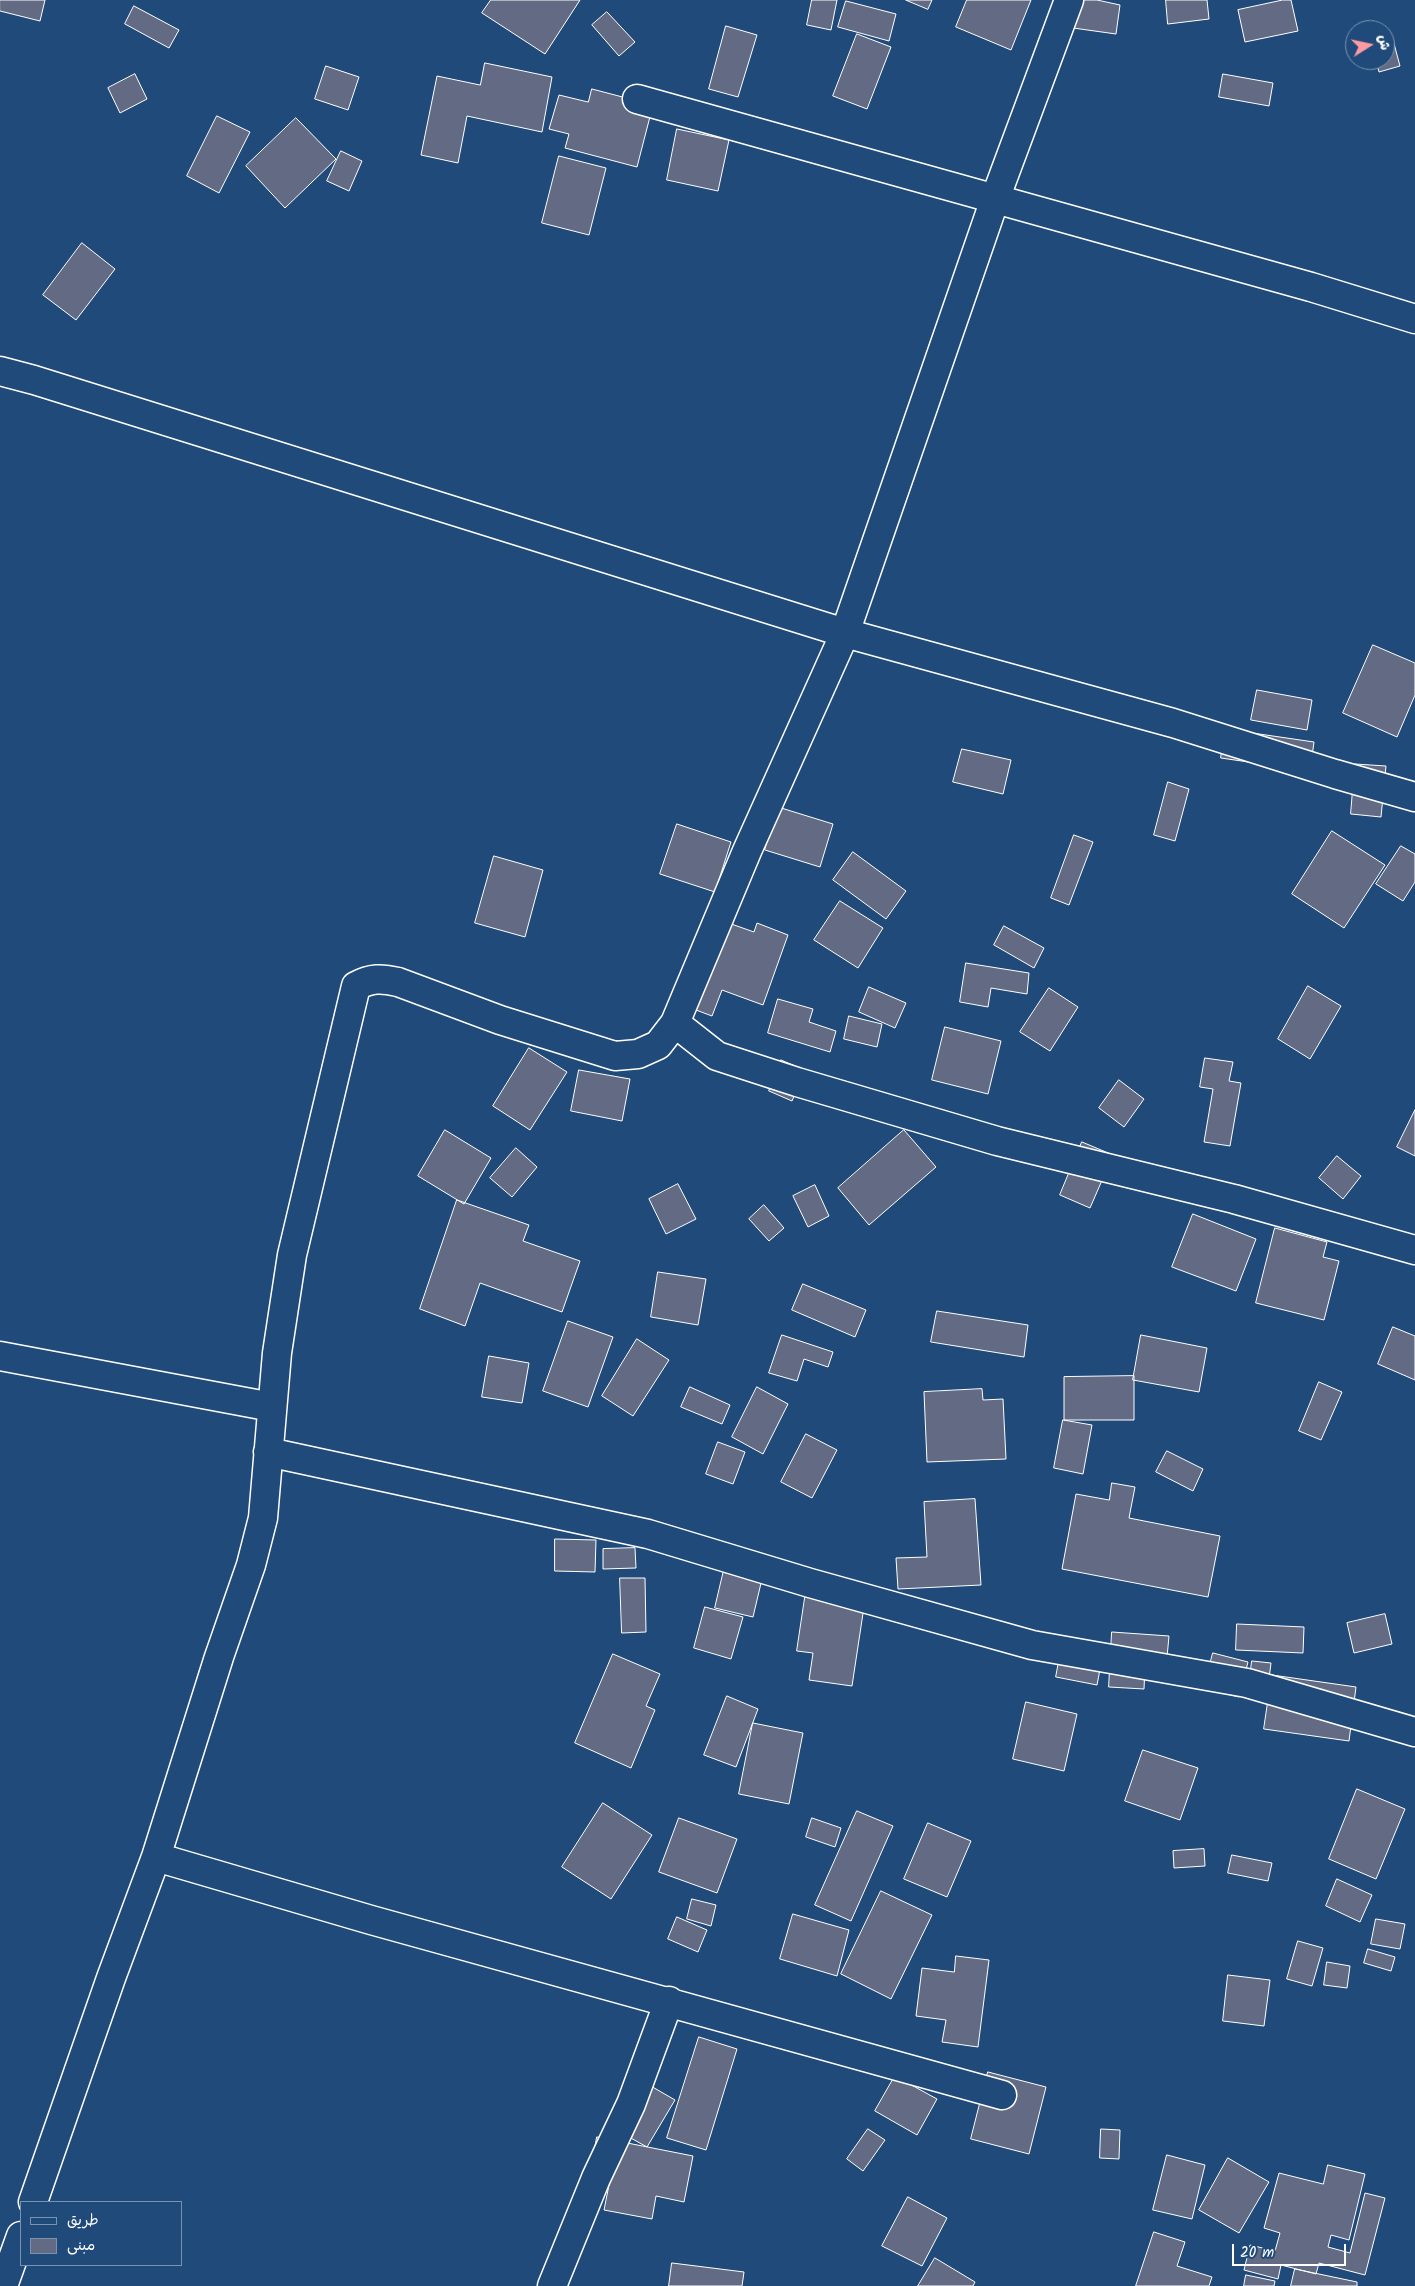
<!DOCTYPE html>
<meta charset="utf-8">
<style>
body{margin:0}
#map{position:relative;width:1415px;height:2286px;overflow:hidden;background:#1f4a7a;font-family:Kalam,"Playpen Sans Arabic",sans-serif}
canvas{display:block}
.legend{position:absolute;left:20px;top:2201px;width:162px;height:65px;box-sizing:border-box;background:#1f4a7a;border:1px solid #7992af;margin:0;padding:6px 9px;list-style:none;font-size:15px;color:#fff}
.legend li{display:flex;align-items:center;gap:10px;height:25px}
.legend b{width:25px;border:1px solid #7992af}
.north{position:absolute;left:1345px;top:20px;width:50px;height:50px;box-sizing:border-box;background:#1f4a7a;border:1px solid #7992af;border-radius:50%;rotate:80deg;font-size:14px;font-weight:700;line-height:20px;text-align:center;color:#fff}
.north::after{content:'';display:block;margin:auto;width:18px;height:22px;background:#ff9aa2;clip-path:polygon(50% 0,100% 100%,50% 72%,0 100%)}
.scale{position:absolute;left:1232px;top:2244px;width:114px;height:22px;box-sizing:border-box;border:2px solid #fff;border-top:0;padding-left:6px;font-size:15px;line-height:18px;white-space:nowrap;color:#fff;-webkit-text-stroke:4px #1f4a7a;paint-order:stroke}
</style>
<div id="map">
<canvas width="1415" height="2286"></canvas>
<ul class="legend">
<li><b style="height:6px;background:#1f4a7a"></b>طريق</li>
<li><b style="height:14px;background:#626b83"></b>مبنى</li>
</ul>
<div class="north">ش</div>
<div class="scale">20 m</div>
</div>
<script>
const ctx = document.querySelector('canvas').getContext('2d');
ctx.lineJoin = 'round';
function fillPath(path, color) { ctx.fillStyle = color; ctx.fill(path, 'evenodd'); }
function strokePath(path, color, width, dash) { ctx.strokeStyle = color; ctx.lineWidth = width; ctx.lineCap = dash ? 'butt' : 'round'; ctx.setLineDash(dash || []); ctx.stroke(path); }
const building = new Path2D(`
 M 0,0 L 45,0 L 40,21 L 0,11 Z
 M 491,0 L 580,0 L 545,54 L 482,13 Z
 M 812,0 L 837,0 L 831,30 L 807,25 Z
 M 906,0 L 932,0 L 928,9 Z
 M 967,0 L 1031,0 L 1011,50 L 956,27 Z
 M 1070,0 L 1097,0 L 1120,5 L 1116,34 L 1066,27 Z
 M 1166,0 L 1207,0 L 1209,19 L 1168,24 Z
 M 1283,0 L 1291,0 L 1298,31 L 1245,42 L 1238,10 Z
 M 846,1 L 896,14 L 889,41 L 838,27 Z
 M 134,6 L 179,30 L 169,48 L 125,24 Z
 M 607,12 L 635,42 L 619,56 L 592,25 Z
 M 726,26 L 757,35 L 738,97 L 709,89 Z
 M 857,34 L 891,47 L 867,109 L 833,96 Z
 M 1393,40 L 1400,66 L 1379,72 L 1376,60 L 1385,60 L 1385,42 Z
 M 485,63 L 552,77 L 542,132 L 467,116 L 458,163 L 421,155 L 437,76 L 480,85 Z
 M 326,66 L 359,77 L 348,110 L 315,99 Z
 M 135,74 L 147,99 L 120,113 L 108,88 Z
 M 1223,74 L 1273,83 L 1269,106 L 1219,97 Z
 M 592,89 L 653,105 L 637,167 L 565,148 L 569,134 L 549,129 L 559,95 L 588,102 Z
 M 217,116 L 250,132 L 219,193 L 187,176 Z
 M 296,118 L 336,159 L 285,208 L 246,166 Z
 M 677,129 L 729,140 L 718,191 L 667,180 Z
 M 341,151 L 362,161 L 349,191 L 327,181 Z
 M 559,156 L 606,168 L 589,235 L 542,223 Z
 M 82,243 L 115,269 L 76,320 L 43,295 Z
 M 1373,645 L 1415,663 L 1415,695 L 1397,737 L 1343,713 Z
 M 1257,690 L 1312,700 L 1307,730 L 1251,720 Z
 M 1225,729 L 1314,742 L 1310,771 L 1221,758 Z
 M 962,749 L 1011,760 L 1003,794 L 953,782 Z
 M 1355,764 L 1386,766 L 1381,817 L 1351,814 Z
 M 1168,782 L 1189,789 L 1175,841 L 1154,835 Z
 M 778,807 L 833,824 L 820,867 L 765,850 Z
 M 677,824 L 731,842 L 715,892 L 660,874 Z
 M 1332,831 L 1385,865 L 1344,928 L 1292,894 Z
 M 1074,835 L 1093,842 L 1069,905 L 1051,898 Z
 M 1401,846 L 1415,854 L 1415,882 L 1403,901 L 1376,884 Z
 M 853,852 L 906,891 L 886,919 L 833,880 Z
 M 494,856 L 543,870 L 525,937 L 475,923 Z
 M 840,901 L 883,928 L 858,968 L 814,940 Z
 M 720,920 L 754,932 L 757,923 L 788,935 L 763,1005 L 722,990 L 712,1016 L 688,1007 Z
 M 1004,926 L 1044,948 L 1034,968 L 994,945 Z
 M 966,963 L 1029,973 L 1027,994 L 991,988 L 988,1007 L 960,1002 Z
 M 1308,986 L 1341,1006 L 1310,1059 L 1278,1039 Z
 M 869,987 L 906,1003 L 895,1028 L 859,1012 Z
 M 1049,988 L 1078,1007 L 1050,1051 L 1020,1032 Z
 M 778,999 L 813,1009 L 809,1022 L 836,1031 L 830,1052 L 768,1033 Z
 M 849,1016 L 882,1024 L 877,1047 L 844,1039 Z
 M 945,1027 L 1001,1041 L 988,1094 L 932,1080 Z
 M 529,1048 L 567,1072 L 530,1130 L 493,1106 Z
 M 1205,1058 L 1233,1062 L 1229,1081 L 1241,1083 L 1230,1146 L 1204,1142 L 1213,1089 L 1200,1087 Z
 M 781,1060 L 805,1070 L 792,1101 L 769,1091 Z
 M 579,1070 L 630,1079 L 622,1121 L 571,1111 Z
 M 1119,1080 L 1144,1099 L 1124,1127 L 1099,1108 Z
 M 1415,1110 L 1415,1156 L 1397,1147 Z
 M 445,1130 L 491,1158 L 464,1204 L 418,1176 Z
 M 904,1130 L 936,1167 L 869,1225 L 838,1188 Z
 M 1082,1142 L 1113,1155 L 1090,1208 L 1060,1195 Z
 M 516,1148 L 537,1167 L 512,1197 L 490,1178 Z
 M 1337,1156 L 1361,1176 L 1343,1199 L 1319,1178 Z
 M 678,1184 L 696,1219 L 666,1234 L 649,1199 Z
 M 815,1185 L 829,1216 L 808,1227 L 793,1196 Z
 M 457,1200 L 529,1225 L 523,1241 L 580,1261 L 562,1312 L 480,1283 L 465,1326 L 420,1309 Z
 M 764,1205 L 784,1228 L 769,1241 L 749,1219 Z
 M 1193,1214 L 1256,1239 L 1236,1291 L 1172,1267 Z
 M 1275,1228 L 1327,1242 L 1323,1257 L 1339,1261 L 1324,1320 L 1256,1303 Z
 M 658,1272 L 706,1279 L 698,1325 L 651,1317 Z
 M 803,1284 L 866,1310 L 855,1337 L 792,1310 Z
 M 937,1311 L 1028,1325 L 1024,1357 L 931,1342 Z
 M 568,1321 L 613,1337 L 588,1407 L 543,1391 Z
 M 1393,1327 L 1415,1336 L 1415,1380 L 1378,1364 Z
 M 782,1335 L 833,1352 L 828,1367 L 804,1359 L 797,1381 L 769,1373 Z
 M 1141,1335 L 1207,1348 L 1199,1392 L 1133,1380 Z
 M 637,1339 L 669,1360 L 633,1416 L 602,1396 Z
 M 489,1356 L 529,1363 L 522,1403 L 482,1397 Z
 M 1134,1376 L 1134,1420 L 1064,1420 L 1064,1377 Z
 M 1319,1382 L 1342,1392 L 1321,1440 L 1299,1431 Z
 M 690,1387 L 730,1405 L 722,1424 L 681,1407 Z
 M 757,1387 L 788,1404 L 763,1454 L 732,1437 Z
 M 982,1389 L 983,1400 L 1003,1399 L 1006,1459 L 927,1462 L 924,1392 Z
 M 1063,1420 L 1092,1425 L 1083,1474 L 1054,1468 Z
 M 806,1434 L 837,1450 L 812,1498 L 781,1482 Z
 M 718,1442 L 745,1452 L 733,1484 L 706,1474 Z
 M 1167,1451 L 1203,1469 L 1193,1491 L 1156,1472 Z
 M 1112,1483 L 1135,1487 L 1129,1518 L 1220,1536 L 1208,1597 L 1062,1569 L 1076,1494 L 1109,1500 Z
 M 975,1499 L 981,1585 L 898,1589 L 896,1558 L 927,1557 L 924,1502 Z
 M 555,1539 L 596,1540 L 595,1572 L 555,1571 Z
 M 635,1548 L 636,1568 L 603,1569 L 603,1549 Z
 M 728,1553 L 766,1562 L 753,1617 L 715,1608 Z
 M 620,1578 L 645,1578 L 646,1632 L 622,1633 Z
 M 806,1591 L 865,1600 L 852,1686 L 809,1680 L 813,1653 L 797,1651 Z
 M 705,1607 L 743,1617 L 731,1659 L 694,1648 Z
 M 1385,1614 L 1392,1644 L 1354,1653 L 1347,1623 Z
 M 1237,1624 L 1304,1627 L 1303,1653 L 1236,1650 Z
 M 1112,1632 L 1169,1636 L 1166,1668 L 1145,1667 L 1144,1689 L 1109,1687 Z
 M 1213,1653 L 1248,1662 L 1239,1697 L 1204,1688 Z
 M 613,1654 L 660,1674 L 646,1706 L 655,1710 L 631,1768 L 575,1743 Z
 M 1060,1656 L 1101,1664 L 1097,1685 L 1056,1677 Z
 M 1252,1661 L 1271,1663 L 1268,1687 L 1249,1685 Z
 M 1272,1675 L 1356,1687 L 1349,1741 L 1264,1729 Z
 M 727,1696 L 758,1709 L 736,1767 L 704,1755 Z
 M 1026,1702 L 1077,1714 L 1064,1771 L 1013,1759 Z
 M 753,1723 L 803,1733 L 789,1804 L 739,1794 Z
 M 1143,1750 L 1198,1768 L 1180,1820 L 1125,1801 Z
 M 1357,1789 L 1405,1809 L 1376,1879 L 1329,1859 Z
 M 603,1803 L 652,1835 L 611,1899 L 562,1867 Z
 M 857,1811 L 893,1826 L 851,1921 L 815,1905 Z
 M 679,1818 L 737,1839 L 717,1893 L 659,1872 Z
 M 812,1818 L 841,1828 L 835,1847 L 806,1837 Z
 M 928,1823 L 971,1841 L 947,1897 L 904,1879 Z
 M 1204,1849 L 1205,1866 L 1174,1868 L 1173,1851 Z
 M 1232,1855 L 1272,1863 L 1268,1881 L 1228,1873 Z
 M 1337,1879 L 1372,1895 L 1360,1922 L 1326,1906 Z
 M 881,1891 L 932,1915 L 891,1999 L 841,1974 Z
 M 692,1899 L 716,1905 L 711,1926 L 687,1919 Z
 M 793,1914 L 849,1930 L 837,1976 L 780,1959 Z
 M 677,1917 L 707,1930 L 698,1952 L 668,1939 Z
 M 1376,1919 L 1405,1924 L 1400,1949 L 1371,1944 Z
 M 1298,1941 L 1323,1948 L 1312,1986 L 1287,1979 Z
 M 1368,1949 L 1395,1957 L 1391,1971 L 1364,1963 Z
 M 956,1956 L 989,1960 L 978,2047 L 942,2042 L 946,2020 L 916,2016 L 922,1968 L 954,1972 Z
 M 1327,1962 L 1350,1966 L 1347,1988 L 1324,1985 Z
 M 1228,1975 L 1270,1980 L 1264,2026 L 1223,2021 Z
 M 699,2037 L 737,2049 L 706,2150 L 667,2138 Z
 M 988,2072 L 1046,2087 L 1029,2154 L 971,2139 Z
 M 895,2076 L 937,2099 L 917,2135 L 875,2111 Z
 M 637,2078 L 675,2100 L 647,2147 L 609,2126 Z
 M 868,2129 L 885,2140 L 863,2171 L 847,2159 Z
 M 1101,2129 L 1120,2130 L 1119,2159 L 1100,2158 Z
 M 597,2137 L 693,2156 L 684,2202 L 656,2196 L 652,2219 L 604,2210 L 613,2165 L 593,2160 Z
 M 1167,2155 L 1205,2165 L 1192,2219 L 1153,2210 Z
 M 1228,2158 L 1269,2182 L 1239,2233 L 1199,2210 Z
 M 1328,2165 L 1365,2174 L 1349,2240 L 1331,2235 L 1328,2247 L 1350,2253 L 1365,2193 L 1385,2198 L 1365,2275 L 1319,2263 L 1316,2274 L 1281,2265 L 1278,2279 L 1244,2270 L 1250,2245 L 1275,2251 L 1280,2233 L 1264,2228 L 1279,2173 L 1323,2184 Z
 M 908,2197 L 947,2218 L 922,2266 L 882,2246 Z
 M 1154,2232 L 1185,2242 L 1177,2266 L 1212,2277 L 1209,2286 L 1136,2286 Z
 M 935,2258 L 975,2282 L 973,2286 L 918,2286 Z
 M 672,2263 L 744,2272 L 742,2286 L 669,2286 Z
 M 1295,2269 L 1357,2282 L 1357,2286 L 1291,2286 Z
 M 1246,2275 L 1275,2281 L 1274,2286 L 1244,2286 Z`);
fillPath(building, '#626b83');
strokePath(building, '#fff', 1);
const minor = new Path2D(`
 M 637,99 L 1311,287 L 1415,319
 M 0,371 L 34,380 L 845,633 L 1173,723 L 1335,774 L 1415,797
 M 675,1023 L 717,1056 L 797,1082 L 997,1141 L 1234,1199 L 1415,1250
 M 0,1356 L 272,1407
 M 268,1452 L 648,1534 L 810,1583 L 1032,1645 L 1247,1683 L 1415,1732
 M 156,1857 L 371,1920 L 1002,2095
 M 33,2202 L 111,1978 L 156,1857 L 219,1657 L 251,1565 L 263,1518 L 277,1353 L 292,1255 L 356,986 C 371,978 381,978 398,982 L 500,1020 L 615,1056 L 638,1054 L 658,1045 L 675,1023 L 747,851 L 845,633 L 995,199 L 1069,0
 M 3,2286 L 21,2236
 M 552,2286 L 596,2178 L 631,2104 L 669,2001`);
strokePath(minor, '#fff', 31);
strokePath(minor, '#1f4a7a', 28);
</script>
